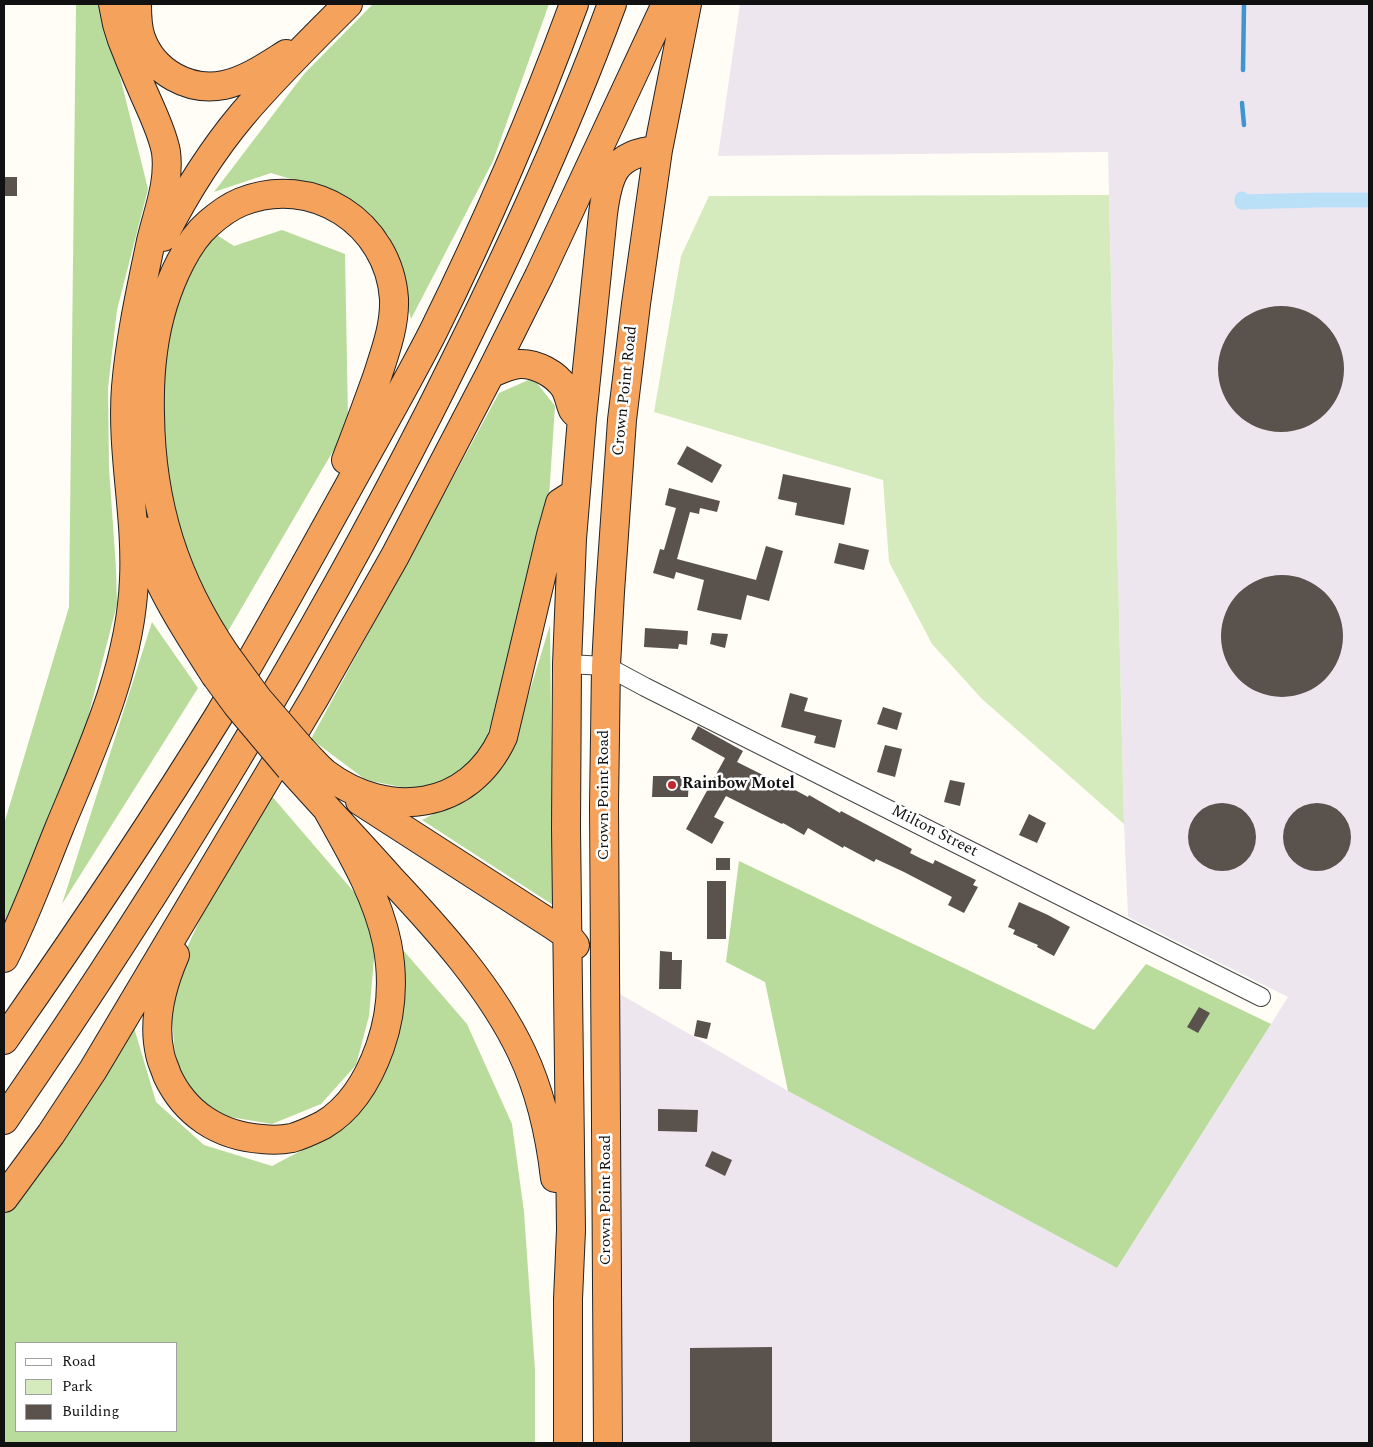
<!DOCTYPE html>
<style>
body{margin:0}
#map{position:relative;width:1373px;height:1447px;overflow:hidden;background:#fffdf5;font-family:Spectral,serif}
canvas{display:block}
.frame{position:absolute;inset:0;border:5px solid #111;pointer-events:none}
.legend{position:absolute;left:15px;top:1342px;width:162px;height:90px;box-sizing:border-box;background:#fff;border:1px solid #a0a0a0;margin:0;padding:6px 9px;list-style:none;font-size:15px;color:#111}
.legend li{display:flex;align-items:center;gap:10px;height:25px}
.legend b{width:25px;border:1px solid #a0a0a0}
</style>
<div id="map">
<canvas width="1373" height="1447"></canvas>
<div class="frame"></div>
<ul class="legend">
<li><b style="height:6px;background:#fff"></b>Road</li>
<li><b style="height:14px;background:#d5ebbd"></b>Park</li>
<li><b style="height:14px;background:#5a524d"></b>Building</li>
</ul>
</div>
<script>
const ctx = document.querySelector('canvas').getContext('2d');
ctx.lineJoin = 'round';
function fillPath(path, color) { ctx.fillStyle = color; ctx.fill(path, 'evenodd'); }
function strokePath(path, color, width, dash) { ctx.strokeStyle = color; ctx.lineWidth = width; ctx.lineCap = dash ? 'butt' : 'round'; ctx.setLineDash(dash || []); ctx.stroke(path); }
function drawText(font, color, halo, rows, align = 'center') {
  ctx.font = font + ' Spectral,serif'; ctx.lineWidth = 5; ctx.setLineDash([]); ctx.textBaseline = 'middle'; ctx.strokeStyle = halo; ctx.fillStyle = color; for (const [text, x, y, turn = 0] of rows) {
    ctx.save(); ctx.translate(x, y); ctx.rotate((+turn || 0) * Math.PI / 180); ctx.textAlign = isNaN(turn) ? turn : align; if (halo) ctx.strokeText(text, 0, 0); ctx.fillText(text, 0, 0); ctx.restore();
  }
}
fillPath(new Path2D(`
 M 740,4 L 1369,4 L 1369,1443 L 608,1443 L 606,986 L 788,1091 L 1117,1268 L 1288,997 L 1128,917 L 1124,824 L 1108,152 L 718,156 Z`), '#eee6ef');
fillPath(new Path2D(`
 M 1109,195 L 1124,824 L 982,699 L 932,644 L 889,562 L 883,480 L 654,412 L 681,256 L 709,196 Z`), '#d5ebbd');
fillPath(new Path2D(`
 M 76,4 L 102,4 L 148,189 L 117,310 L 108,388 L 109,468 L 116,568 L 117,604 L 82,741 L 4,924 L 4,824 L 69,607 Z
 M 373,4 L 549,4 L 493,161 L 411,319 L 389,236 L 340,194 L 271,173 L 214,192 L 304,74 Z
 M 209,230 L 234,246 L 282,230 L 345,254 L 348,419 L 336,446 L 227,633 L 186,555 L 161,467 L 161,362 L 187,265 Z
 M 533,378 L 555,406 L 547,527 L 500,696 L 480,757 L 431,793 L 366,780 L 311,739 L 499,393 Z
 M 152,622 L 198,688 L 62,904 Z
 M 550,625 L 553,905 L 422,820 L 476,791 L 514,742 Z
 M 270,794 L 360,899 L 375,947 L 369,1016 L 356,1065 L 321,1104 L 272,1124 L 206,1113 L 176,1065 L 169,988 L 209,899 Z
 M 739,861 L 1094,1030 L 1146,964 L 1271,1024 L 1117,1268 L 788,1091 L 765,982 L 726,962 Z
 M 403,950 L 467,1024 L 512,1124 L 524,1212 L 535,1370 L 535,1443 L 4,1443 L 4,1203 L 133,1024 L 156,1102 L 204,1145 L 272,1166 L 346,1127 L 391,1052 ZM 16,1343 L 176,1343 L 176,1431 L 16,1431 Z`), '#b9dc9c');
strokePath(new Path2D(`
 M 1243,70 L 1244,4
 M 1242,103 L 1244,125`), '#3f96cf', 4.5);
strokePath(new Path2D(`
 M 1242,199 L 1242,202 L 1316,200 L 1369,200`), '#b9e0f7', 15);
fillPath(new Path2D(`
 M 4,177 L 17,177 L 17,196 L 4,196 Z
 M1218 369a63 63 0 1 1 126 0a63 63 0 1 1-126 0Z
 M 687,446 L 722,465 L 712,483 L 677,464 Z
 M 783,474 L 851,488 L 844,525 L 795,515 L 797,503 L 778,499 Z
 M 669,488 L 720,501 L 717,512 L 700,508 L 699,514 L 690,512 L 677,559 L 756,580 L 766,546 L 783,551 L 769,601 L 747,595 L 741,620 L 697,610 L 704,580 L 676,572 L 674,579 L 653,573 L 660,549 L 664,550 L 676,508 L 665,505 Z
 M 839,543 L 869,550 L 864,570 L 834,563 Z
 M1221 636a61 61 0 1 1 122 0a61 61 0 1 1-122 0Z
 M 645,628 L 688,631 L 687,645 L 679,644 L 678,649 L 644,647 Z
 M 712,633 L 728,634 L 725,648 L 710,644 Z
 M 790,693 L 808,698 L 804,711 L 842,720 L 835,748 L 814,743 L 816,736 L 781,727 Z
 M 883,707 L 902,713 L 897,730 L 877,724 Z
 M 698,726 L 743,751 L 737,762 L 781,784 L 782,783 L 808,797 L 809,795 L 840,813 L 841,811 L 888,836 L 912,849 L 910,853 L 922,859 L 933,864 L 935,860 L 976,880 L 973,885 L 978,887 L 964,913 L 948,905 L 952,897 L 904,872 L 876,859 L 874,862 L 844,846 L 843,848 L 808,828 L 804,835 L 783,823 L 782,824 L 726,796 L 714,817 L 724,822 L 712,844 L 686,829 L 725,758 L 691,739 Z
 M 885,745 L 902,749 L 895,777 L 877,772 Z
 M 653,776 L 689,776 L 688,797 L 652,797 Z
 M 950,780 L 965,783 L 960,806 L 944,802 Z
 M1283 837a34 34 0 1 1 68 0a34 34 0 1 1-68 0Z
 M1188 837a34 34 0 1 1 68 0a34 34 0 1 1-68 0Z
 M 1029,814 L 1046,823 L 1037,843 L 1019,835 Z
 M 716,858 L 730,858 L 730,870 L 716,870 Z
 M 707,881 L 726,881 L 726,939 L 707,939 Z
 M 1019,902 L 1048,915 L 1070,927 L 1054,956 L 1037,947 L 1038,945 L 1013,934 L 1015,930 L 1008,927 Z
 M 660,951 L 672,952 L 672,960 L 682,960 L 681,989 L 659,989 Z
 M 1199,1007 L 1210,1013 L 1198,1033 L 1187,1027 Z
 M 697,1020 L 711,1023 L 707,1039 L 694,1036 Z
 M 658,1109 L 698,1110 L 697,1132 L 658,1131 Z
 M 712,1151 L 732,1160 L 725,1176 L 705,1166 Z
 M 772,1347 L 772,1443 L 690,1443 L 690,1348 Z`), '#5a524d');
const street = new Path2D(`
 M 567,664 L 606,666 L 645,687 L 1261,997`);
const highway = new Path2D(`
 M 137,4 C 137,15 137,27 141,38 C 153,72 189,92 224,85 C 247,80 267,66 286,54
 M 163,237 C 185,194 211,152 242,115 C 275,76 312,40 348,4
 M 490,374 C 499,370 508,365 519,364 C 536,363 556,374 565,388 C 569,395 570,404 573,410 C 575,413 579,416 582,418
 M 141,530 C 154,582 186,630 215,675
 M 226,655 C 175,580 151,505 150,414 C 149,377 152,341 163,305 C 171,279 187,242 208,224 C 217,216 229,207 241,202 C 312,173 389,223 394,299 C 395,326 385,352 377,377 C 367,405 357,432 346,460
 M 302,750 C 310,758 317,767 326,774 C 388,820 469,811 503,737 L 551,535 L 560,503 L 571,496
 M 290,768 C 323,805 357,841 390,878 C 439,930 492,989 522,1053 C 541,1093 550,1135 555,1178
 M 360,801 L 554,926 L 567,935 L 575,945
 M 175,955 C 162,985 152,1020 160,1054 C 161,1061 165,1068 167,1075 C 185,1114 219,1136 262,1139 C 271,1140 282,1140 292,1138 C 302,1135 313,1130 323,1125 C 352,1108 369,1078 380,1047 C 392,1013 394,979 387,943 C 377,895 351,852 327,809
 M 4,958 C 26,915 42,870 60,826 C 93,747 131,665 134,579 C 137,515 121,451 126,387 C 130,338 141,289 151,241 C 158,211 170,183 166,152 C 163,136 156,121 150,107 C 140,85 131,63 122,40 L 117,24 L 113,4
 M 4,1040 C 78,934 150,827 218,717 C 264,640 307,562 350,484 C 378,433 407,383 433,332 C 486,225 533,116 574,4
 M 4,1120 C 160,893 304,658 429,413 C 497,278 560,145 612,4
 M 4,1198 L 51,1134 L 93,1070 L 315,697 L 395,556 L 490,374 L 539,276 L 666,4
 M 568,1443 L 568,1299 L 571,1230 L 566,828 L 567,664 L 572,539 L 582,418 L 603,214 C 608,175 614,153 658,150
 M 608,1443 L 604,806 L 606,666 L 610,592 L 622,420 L 636,304 L 658,150 L 687,4`);
strokePath(street, '#444', 20);
strokePath(highway, '#222', 30);
strokePath(street, '#fff', 18);
strokePath(highway, '#f5a25d', 28);
const highwayBridge = new Path2D(`
 M 226,655 L 258,699 L 302,750
 M 215,675 L 237,705 L 290,768`);
strokePath(highwayBridge, '#222', 30, []);
strokePath(highwayBridge, '#f5a25d', 28);
for (const [x, y, r, color] of [
 [672,785,5,"#c4262e"]
]) { const dot = new Path2D(); dot.arc(x, y, r, 0, 2 * Math.PI); ctx.fillStyle = color; ctx.fill(dot); strokePath(dot, '#fff', 2); }
drawText('16px', '#111', '#fff', [
 ["Crown Point Road",626,391,-84],
 ["Crown Point Road",605,795,-90],
 ["Milton Street",934,832,27],
 ["Crown Point Road",607,1200,-90]
]);
drawText('bold 16px', '#111', '#fff', [
 ["Rainbow Motel",682,785]
], 'left');
</script>
